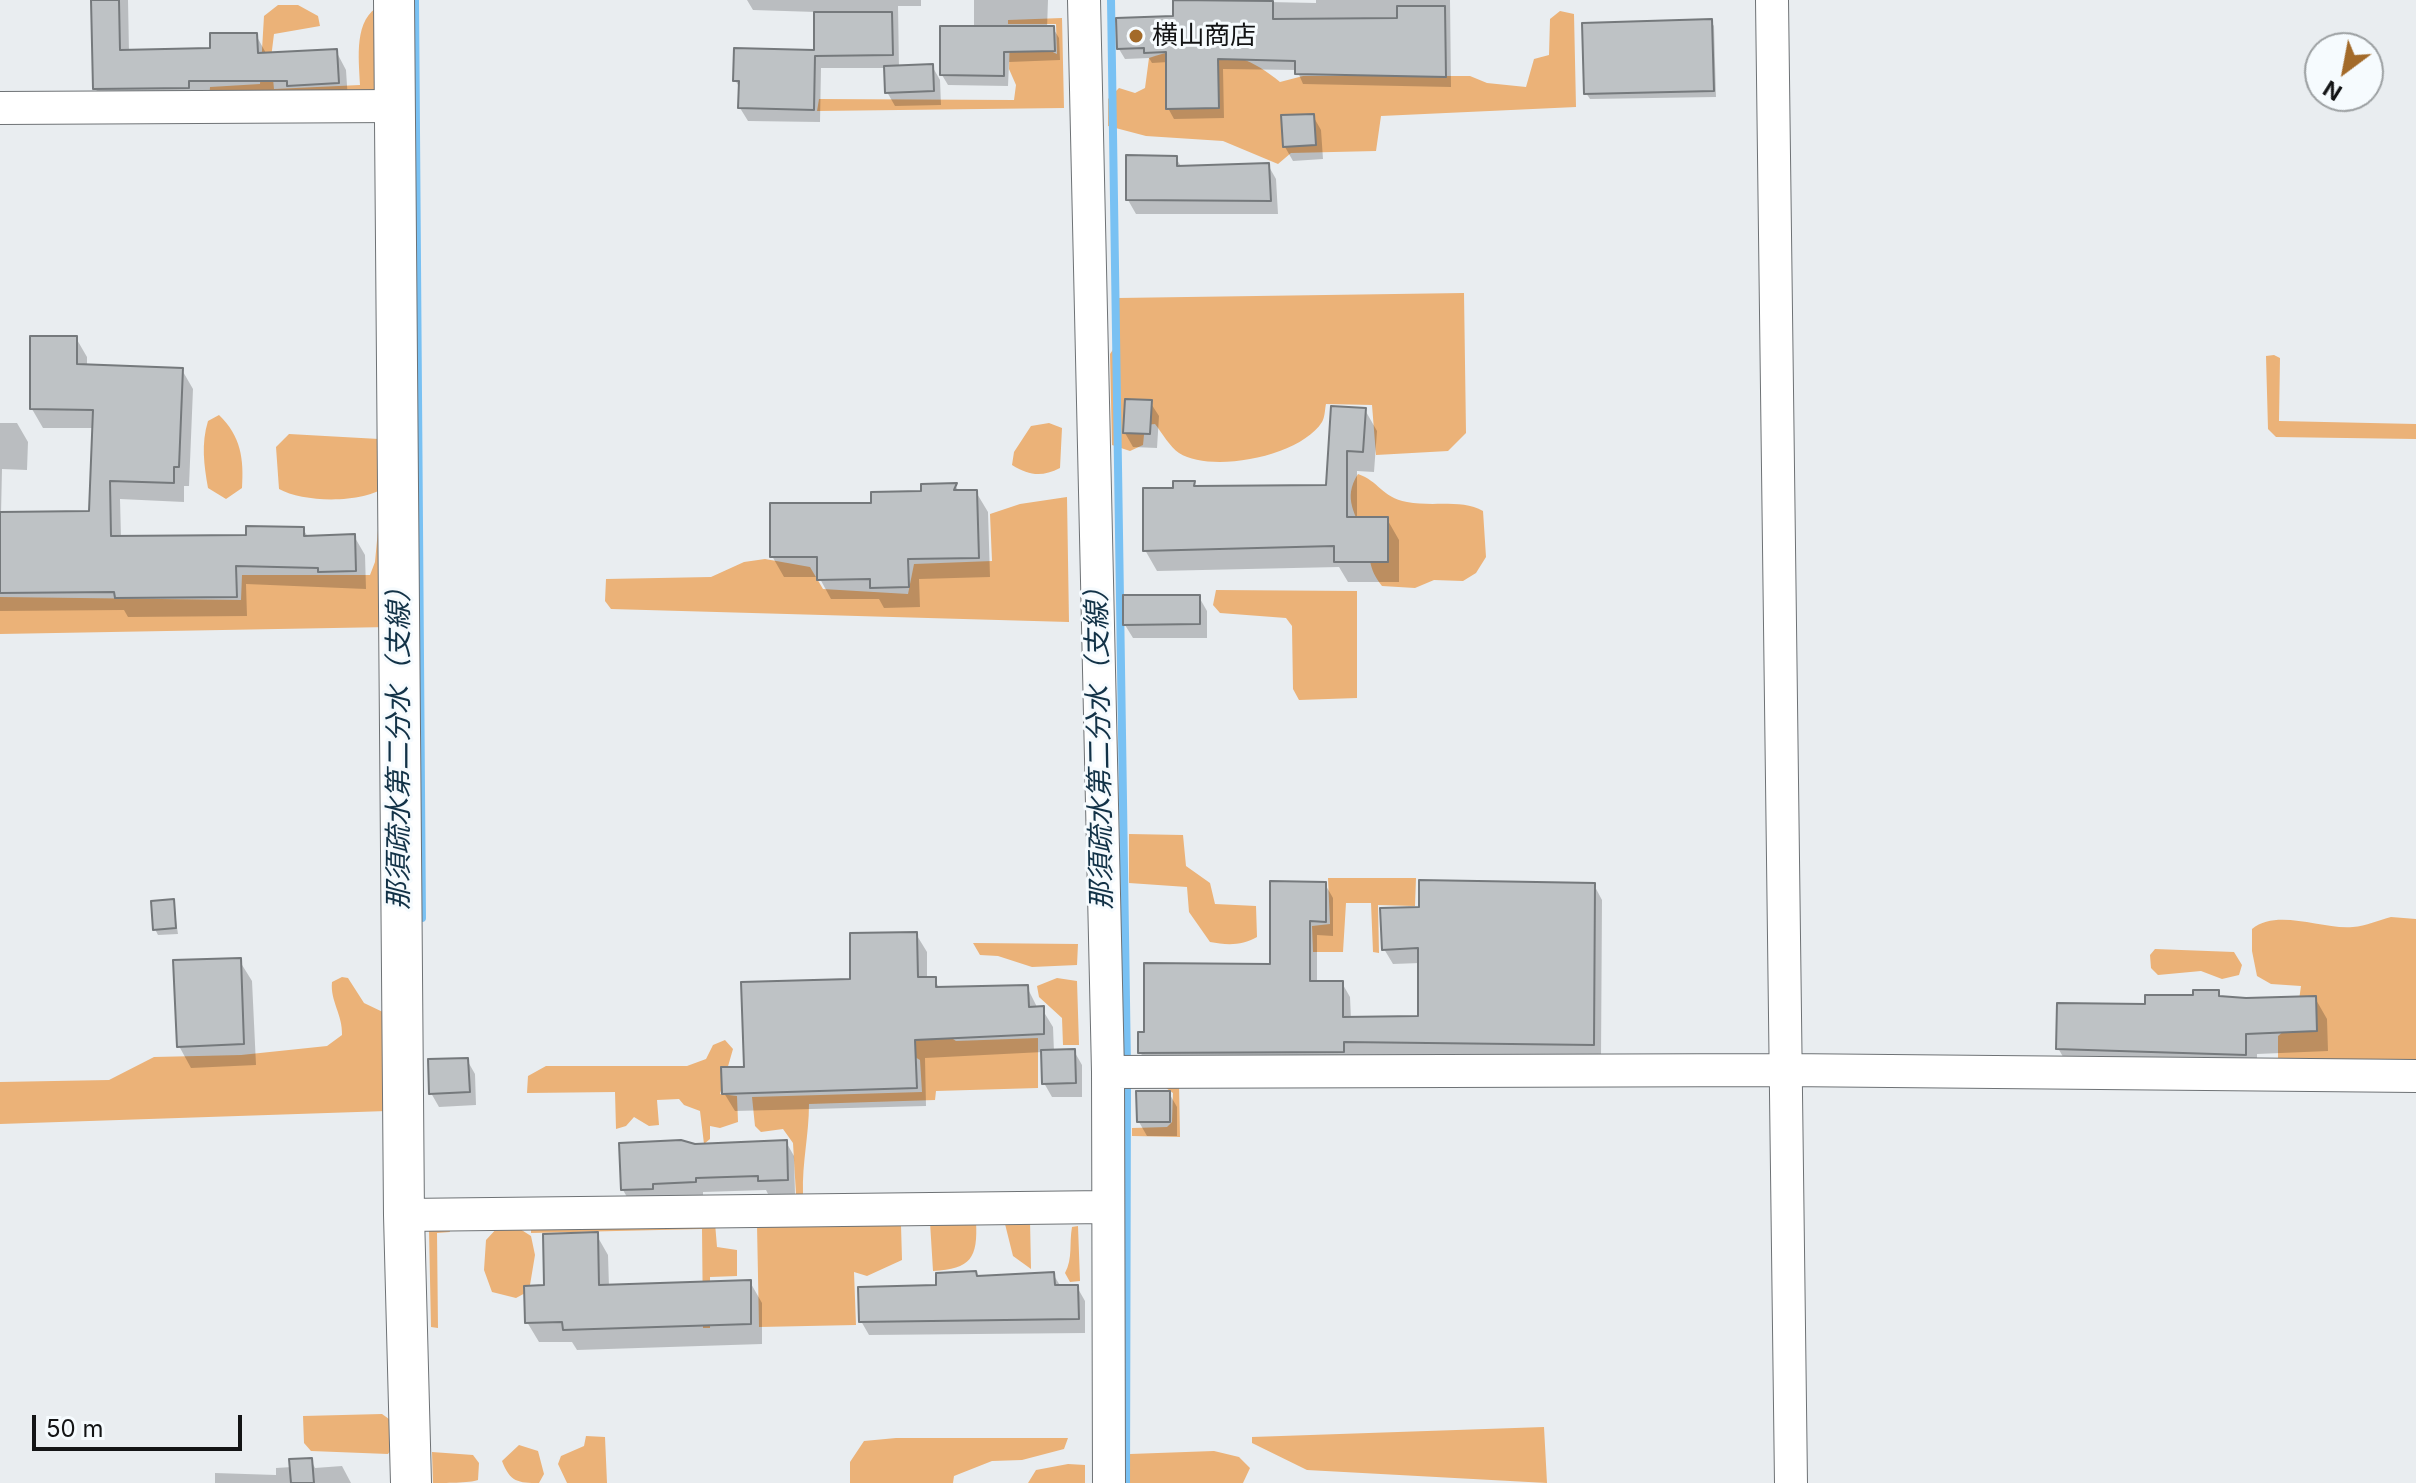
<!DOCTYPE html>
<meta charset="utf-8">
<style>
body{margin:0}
#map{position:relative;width:2416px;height:1483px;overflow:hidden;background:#e9edf0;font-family:Inter,sans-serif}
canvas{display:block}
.north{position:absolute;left:2304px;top:32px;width:80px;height:80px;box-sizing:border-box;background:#f6fbfe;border:2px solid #9b9fa1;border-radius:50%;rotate:212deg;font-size:22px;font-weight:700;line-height:32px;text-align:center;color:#131415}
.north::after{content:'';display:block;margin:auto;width:28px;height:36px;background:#a36a29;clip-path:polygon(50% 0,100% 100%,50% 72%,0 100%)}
.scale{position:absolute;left:32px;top:1415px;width:210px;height:36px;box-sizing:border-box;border:4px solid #131415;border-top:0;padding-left:10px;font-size:24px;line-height:28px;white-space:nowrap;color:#131415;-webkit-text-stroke:6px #f6fbfe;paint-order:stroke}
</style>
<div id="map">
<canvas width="2416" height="1483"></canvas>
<div class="north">N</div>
<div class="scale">50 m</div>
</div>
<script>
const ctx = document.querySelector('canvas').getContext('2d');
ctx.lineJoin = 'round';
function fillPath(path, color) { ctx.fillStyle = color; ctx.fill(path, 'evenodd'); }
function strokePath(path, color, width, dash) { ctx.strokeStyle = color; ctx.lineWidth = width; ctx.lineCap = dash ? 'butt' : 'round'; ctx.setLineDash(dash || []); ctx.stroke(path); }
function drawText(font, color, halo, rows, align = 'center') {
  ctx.font = font + ' Inter,"Noto Sans JP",sans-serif'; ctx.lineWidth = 6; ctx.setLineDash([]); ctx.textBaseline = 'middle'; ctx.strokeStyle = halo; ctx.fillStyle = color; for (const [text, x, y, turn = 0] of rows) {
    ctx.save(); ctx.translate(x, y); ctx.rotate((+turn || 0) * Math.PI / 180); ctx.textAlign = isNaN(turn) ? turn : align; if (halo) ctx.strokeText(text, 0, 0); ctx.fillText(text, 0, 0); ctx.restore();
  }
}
fillPath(new Path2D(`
 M 278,5 L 298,5 L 318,16 L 320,26 L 274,34 L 271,58 L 274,89 L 360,85 C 359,58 353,19 381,5 L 383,90 L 374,95 L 209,99 L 210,87 L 260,84 L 264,16 Z
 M 1560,11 L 1574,14 L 1576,107 L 1381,116 L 1376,151 L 1291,153 L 1278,164 L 1223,141 L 1146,136 L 1108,126 L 1108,99 L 1119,88 L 1135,93 L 1145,88 L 1149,58 C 1197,41 1242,50 1280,82 L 1303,76 L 1470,76 L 1487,83 L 1526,87 L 1534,59 L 1549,55 L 1550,19 Z
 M 1062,18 L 1064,108 L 817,111 L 819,99 L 1014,100 L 1016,85 L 1009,69 L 1010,32 L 1057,54 L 1056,24 L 1008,24 L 1008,20 Z
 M 1464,293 L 1466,433 L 1448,451 L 1376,455 L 1372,405 L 1326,404 C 1325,408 1325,417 1322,422 C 1301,456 1212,474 1179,453 C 1170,447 1162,433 1155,424 L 1145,425 L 1143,445 L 1130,451 L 1112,445 L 1110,354 L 1118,342 L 1118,298 Z
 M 2274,355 L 2280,358 L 2279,421 L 2416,424 L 2416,439 L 2276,437 L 2268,429 L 2266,356 Z
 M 219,415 C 241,436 244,459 242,488 L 226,499 L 208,488 C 204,465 201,444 208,421 Z
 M 1049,423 L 1062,428 L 1060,468 C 1042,477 1030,476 1012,465 L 1014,452 L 1031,426 Z
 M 289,434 L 379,439 L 388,485 C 365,504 304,503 279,489 L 276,447 Z
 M 1358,474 C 1379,481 1381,497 1407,502 C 1431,507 1462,499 1483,511 L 1486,557 L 1476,573 L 1463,581 L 1434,580 L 1415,588 L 1382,586 C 1367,567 1372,559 1365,539 C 1356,514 1342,499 1358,474 Z
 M 1067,497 L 1069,622 L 611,609 L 605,601 L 606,579 L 711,577 L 744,562 L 765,559 L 810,567 L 823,589 L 908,594 L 914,564 L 992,561 L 990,514 L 1020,504 Z
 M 384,527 L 389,627 L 0,634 L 0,597 L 241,600 L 242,575 L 370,575 L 375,562 L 378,530 Z
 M 1216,590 L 1357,591 L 1357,698 L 1299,700 L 1293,689 L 1292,626 L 1286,618 L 1220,613 L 1213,605 Z
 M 1129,834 L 1183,835 L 1186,866 L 1210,883 L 1215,904 L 1256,906 L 1257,937 C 1242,946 1226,945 1210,942 L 1189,912 L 1187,887 L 1129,883 Z
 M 1328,878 L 1416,878 L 1415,906 L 1378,905 L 1379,953 L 1373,952 L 1371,903 L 1346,903 L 1343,952 L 1313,952 L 1312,926 L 1330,924 Z
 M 2391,917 L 2416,919 L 2416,1072 L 2278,1062 L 2278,1036 L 2296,1021 L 2301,986 L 2271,984 L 2257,976 L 2252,951 L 2252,929 C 2278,908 2322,930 2353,927 C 2366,926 2379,920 2391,917 Z
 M 973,943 L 1078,944 L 1077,965 L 1032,967 L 998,956 L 980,955 Z
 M 2155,949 L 2234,952 L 2242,965 L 2239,975 L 2222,979 L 2201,971 L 2158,975 L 2151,968 L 2150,955 Z
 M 342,977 L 348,978 L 364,1003 L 387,1014 L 387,1111 L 0,1124 L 0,1082 L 109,1080 L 154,1057 L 241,1055 L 327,1046 L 342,1035 C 343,1015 330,1001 332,982 Z
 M 1057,978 L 1077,981 L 1079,1045 L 1063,1045 L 1062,1018 L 1039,997 L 1037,986 Z
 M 947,1035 L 956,1041 L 1038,1038 L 1038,1088 L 936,1091 L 935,1100 L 809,1104 C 809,1135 802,1162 803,1194 L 796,1194 L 793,1143 L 783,1129 L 761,1132 L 755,1126 L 752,1097 L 922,1092 L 920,1060 L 906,1052 L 902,1042 Z
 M 725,1040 L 733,1049 L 720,1094 L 737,1096 L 738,1122 L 720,1128 L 710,1126 L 710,1139 L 704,1144 L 700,1111 L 684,1105 L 679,1099 L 657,1100 L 659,1125 L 649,1126 L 634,1117 L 626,1126 L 616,1129 L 615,1092 L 527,1093 L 528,1076 L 546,1066 L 687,1066 L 706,1059 L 713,1045 Z
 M 1179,1083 L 1180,1137 L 1132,1136 L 1132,1128 L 1167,1127 L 1172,1122 L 1173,1093 L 1166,1088 L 1132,1087 Z
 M 1004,1220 L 1030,1220 L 1031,1269 L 1013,1256 Z
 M 976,1221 C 978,1258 971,1269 933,1271 L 930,1222 Z
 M 715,1223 L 717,1247 L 737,1250 L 737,1276 L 710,1277 L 710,1328 L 703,1328 L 702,1229 L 531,1233 L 531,1224 Z
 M 757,1225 L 901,1225 L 902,1260 L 867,1276 L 854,1272 L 856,1325 L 759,1327 Z
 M 499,1226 L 520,1229 L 531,1236 L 535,1255 L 529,1291 L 516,1298 L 492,1292 L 484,1270 L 486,1240 Z
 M 1078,1226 L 1080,1281 L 1070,1282 L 1065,1273 C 1073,1258 1069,1244 1072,1227 Z
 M 449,1227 L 450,1232 L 437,1233 L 438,1328 L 431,1327 L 429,1231 Z
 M 382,1414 L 389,1419 L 392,1448 L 388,1454 L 311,1451 L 304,1443 L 303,1416 Z
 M 1544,1427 L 1547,1483 L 1307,1470 L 1252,1443 L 1252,1437 Z
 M 586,1436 L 605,1437 L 607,1483 L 567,1483 L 558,1464 L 561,1456 L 584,1446 Z
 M 896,1438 L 1068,1438 L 1064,1449 L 1022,1460 L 992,1461 L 954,1476 L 953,1483 L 850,1483 L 850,1462 L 864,1441 Z
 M 519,1445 L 538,1451 L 544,1474 L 539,1483 C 518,1483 510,1482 502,1461 Z
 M 1214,1451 L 1239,1457 L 1250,1468 L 1243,1483 L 1128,1483 L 1130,1454 Z
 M 432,1452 L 473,1455 L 479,1463 L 478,1480 C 470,1483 443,1483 433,1483 Z
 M 1068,1464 L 1085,1465 L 1085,1483 L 1028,1483 L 1036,1470 Z`), '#ebb278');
fillPath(new Path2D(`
 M 93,0 L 128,0 L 129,52 L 212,50 L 256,35 L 267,55 L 336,51 L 346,70 L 348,101 L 106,106 L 95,88 Z
 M 747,0 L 921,0 L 921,6 L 898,6 L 899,68 L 932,66 L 940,80 L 941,105 L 895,106 L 887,92 L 886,68 L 821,68 L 820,122 L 748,121 L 740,108 L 741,90 L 735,80 L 816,52 L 816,12 L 753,10 Z
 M 974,0 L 1048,0 L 1047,29 L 1053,28 L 1059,38 L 1060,60 L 1009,62 L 1008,86 L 948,85 L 942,75 L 974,29 Z
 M 1175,0 L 1316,3 L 1316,0 L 1450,0 L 1451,87 L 1303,84 L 1297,70 L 1223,69 L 1224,118 L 1174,119 L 1168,108 L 1168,62 L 1152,63 L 1149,58 L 1125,59 L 1119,49 L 1175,18 Z
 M 1710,20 L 1714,26 L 1716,97 L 1590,99 L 1586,93 Z
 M 1313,116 L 1321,130 L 1323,159 L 1293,161 L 1285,147 Z
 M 1176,158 L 1182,168 L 1268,165 L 1276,179 L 1278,214 L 1136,214 L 1128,200 Z
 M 76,338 L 87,357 L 87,366 L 182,370 L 193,389 L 189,486 L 184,486 L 184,502 L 120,499 L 121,538 L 248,537 L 303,529 L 308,537 L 354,536 L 365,555 L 366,589 L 246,584 L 247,616 L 128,617 L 124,610 L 0,611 L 0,423 L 17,423 L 28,442 L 27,470 L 2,469 L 1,514 L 90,513 L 94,428 L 43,428 L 32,409 Z
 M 1150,402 L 1159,416 L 1157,448 L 1133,447 L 1125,433 Z
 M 1365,410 L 1377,431 L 1374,472 L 1357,471 L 1357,519 L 1387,519 L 1399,540 L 1399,582 L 1348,582 L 1339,567 L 1157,571 L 1145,550 L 1175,490 L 1193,483 L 1196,488 L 1327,487 Z
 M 955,485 L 959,492 L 976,492 L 988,512 L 990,577 L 919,579 L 920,607 L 884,608 L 879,599 L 831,599 L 819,577 L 784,577 L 772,556 L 873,505 Z
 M 1199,597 L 1207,611 L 1207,638 L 1133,638 L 1125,625 Z
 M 1325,884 L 1333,898 L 1333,936 L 1317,935 L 1317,983 L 1342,983 L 1350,997 L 1351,1019 L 1420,1018 L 1420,963 L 1393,964 L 1384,949 L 1421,909 L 1594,885 L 1602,900 L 1601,1059 L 1149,1067 L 1140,1052 L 1272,966 Z
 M 173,901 L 178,934 L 158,935 L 155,929 Z
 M 916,934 L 927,952 L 927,979 L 934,979 L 940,989 L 1027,987 L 1038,1009 L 1042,1009 L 1053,1027 L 1054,1052 L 1074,1051 L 1082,1065 L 1082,1097 L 1052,1097 L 1044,1083 L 1043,1052 L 925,1058 L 926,1106 L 735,1111 L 724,1093 L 746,1069 L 852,981 Z
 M 239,960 L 252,981 L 256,1065 L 191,1068 L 179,1046 Z
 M 2218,992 L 2221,998 L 2315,998 L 2327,1019 L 2328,1051 L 2257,1054 L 2257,1075 L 2070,1069 L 2058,1048 L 2147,1006 Z
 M 467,1060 L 475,1074 L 476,1105 L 439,1107 L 431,1093 Z
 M 1169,1093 L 1177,1107 L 1177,1136 L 1147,1136 L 1139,1122 Z
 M 786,1142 L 794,1156 L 795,1194 L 768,1194 L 766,1190 L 703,1192 L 703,1196 L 631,1204 L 623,1190 L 621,1145 Z
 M 596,1234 L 608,1255 L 609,1287 L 750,1282 L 762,1303 L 762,1344 L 577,1350 L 572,1342 L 539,1342 L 527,1322 L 547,1287 Z
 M 1053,1274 L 1061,1287 L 1077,1287 L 1085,1301 L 1085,1333 L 869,1335 L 861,1321 L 978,1278 Z
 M 311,1460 L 315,1468 L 342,1466 L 351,1483 L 215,1483 L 215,1473 L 276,1475 L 276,1468 L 292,1467 Z`), '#0003');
strokePath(new Path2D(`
 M 415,0 L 422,918
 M 1111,0 L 1127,1066
 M 1126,1483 L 1127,1080`), '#79c1f3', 8);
const building = new Path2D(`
 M 91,0 L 119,0 L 120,50 L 210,48 L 210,33 L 257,33 L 258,53 L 337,49 L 339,83 L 287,86 L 287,81 L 189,81 L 189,88 L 93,89 Z
 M 1173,0 L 1273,1 L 1273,19 L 1397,18 L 1397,6 L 1445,6 L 1446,77 L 1295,74 L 1295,61 L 1218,59 L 1219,108 L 1166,109 L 1166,52 L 1144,53 L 1144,48 L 1117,49 L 1116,18 L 1173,16 Z
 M 814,12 L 892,12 L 893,55 L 815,56 L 814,110 L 738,108 L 739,81 L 733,81 L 734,48 L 814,50 Z
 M 1712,19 L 1714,91 L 1584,94 L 1582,23 Z
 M 940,26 L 1054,26 L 1055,51 L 1004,52 L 1004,76 L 940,75 Z
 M 933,64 L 934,91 L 885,93 L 884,66 Z
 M 1314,114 L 1316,145 L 1283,147 L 1281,115 Z
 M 1126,155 L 1177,156 L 1177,166 L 1269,163 L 1271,201 L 1126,200 Z
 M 30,336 L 77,336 L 77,364 L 183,368 L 179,467 L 174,467 L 174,483 L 110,481 L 111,536 L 246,535 L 246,526 L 304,527 L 304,536 L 355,534 L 356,571 L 318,572 L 318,568 L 236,566 L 237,597 L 115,598 L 114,592 L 0,593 L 0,512 L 89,511 L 93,410 L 30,409 Z
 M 1125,399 L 1152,400 L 1150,434 L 1123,433 Z
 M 1331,406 L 1366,408 L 1363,452 L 1347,451 L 1347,517 L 1388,517 L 1388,562 L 1334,562 L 1334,546 L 1143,551 L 1143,488 L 1173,488 L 1173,481 L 1195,481 L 1194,486 L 1326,485 Z
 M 957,483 L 954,490 L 977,490 L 979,558 L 908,559 L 909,587 L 870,588 L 870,579 L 817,580 L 817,557 L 770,557 L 770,503 L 871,503 L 871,492 L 921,491 L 921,484 Z
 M 1123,595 L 1200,595 L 1200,624 L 1123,625 Z
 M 1419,880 L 1595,883 L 1594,1045 L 1344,1042 L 1344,1052 L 1138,1053 L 1138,1032 L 1144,1032 L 1144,963 L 1270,964 L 1270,881 L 1326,882 L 1326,922 L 1310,921 L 1310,981 L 1343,981 L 1343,1017 L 1418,1016 L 1418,948 L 1382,950 L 1380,908 L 1419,907 Z
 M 174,899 L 176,928 L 153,930 L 151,901 Z
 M 917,932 L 918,977 L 936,977 L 936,987 L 1028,985 L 1029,1007 L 1044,1006 L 1044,1034 L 915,1040 L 917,1088 L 722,1094 L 721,1067 L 744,1067 L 741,982 L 850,979 L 850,933 Z
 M 241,958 L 244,1044 L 177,1047 L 173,960 Z
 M 2193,990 L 2219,990 L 2219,996 L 2246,998 L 2316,996 L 2317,1031 L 2246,1034 L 2246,1055 L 2056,1049 L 2057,1003 L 2145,1004 L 2145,995 L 2193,995 Z
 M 1075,1049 L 1076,1083 L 1042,1084 L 1041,1050 Z
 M 468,1058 L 470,1092 L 429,1094 L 428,1059 Z
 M 1136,1091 L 1170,1091 L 1170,1122 L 1137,1122 Z
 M 681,1140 L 695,1144 L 787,1140 L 788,1180 L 758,1181 L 758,1176 L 696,1178 L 696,1182 L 653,1184 L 653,1189 L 621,1190 L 619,1143 Z
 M 598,1232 L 599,1285 L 751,1280 L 751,1324 L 563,1330 L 562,1322 L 525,1323 L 524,1286 L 544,1285 L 543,1234 Z
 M 976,1271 L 977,1276 L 1054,1272 L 1055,1285 L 1078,1285 L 1079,1319 L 859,1322 L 858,1287 L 936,1285 L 936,1273 Z
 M 312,1458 L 314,1483 L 291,1483 L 289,1459 Z`);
fillPath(building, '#bec2c5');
strokePath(building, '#75797c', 2);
const minor = new Path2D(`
 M 1084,0 L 1108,1072 L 1109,1483
 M 1772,0 L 1791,1483
 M 0,108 L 396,106
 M 1108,1072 L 1785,1070 L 2416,1076
 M 404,1215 L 1107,1207`);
const tertiary = new Path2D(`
 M 394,0 L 404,1215 L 411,1483`);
strokePath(minor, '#6e7275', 34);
strokePath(tertiary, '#6e7275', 42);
strokePath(minor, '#fff', 32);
strokePath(tertiary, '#fff', 40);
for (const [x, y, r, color] of [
 [1136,36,8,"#a36a29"]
]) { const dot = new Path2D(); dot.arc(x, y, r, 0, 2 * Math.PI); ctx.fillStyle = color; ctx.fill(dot); strokePath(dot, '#f6fbfe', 3); }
drawText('26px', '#131415', '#f6fbfe', [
 ["横山商店",1152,36]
], 'left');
drawText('italic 28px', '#123247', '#f6fbfe', [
 ["那須疏水第二分水（支線）",400,742,-90],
 ["那須疏水第二分水（支線）",1100,742,-91]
]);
</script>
